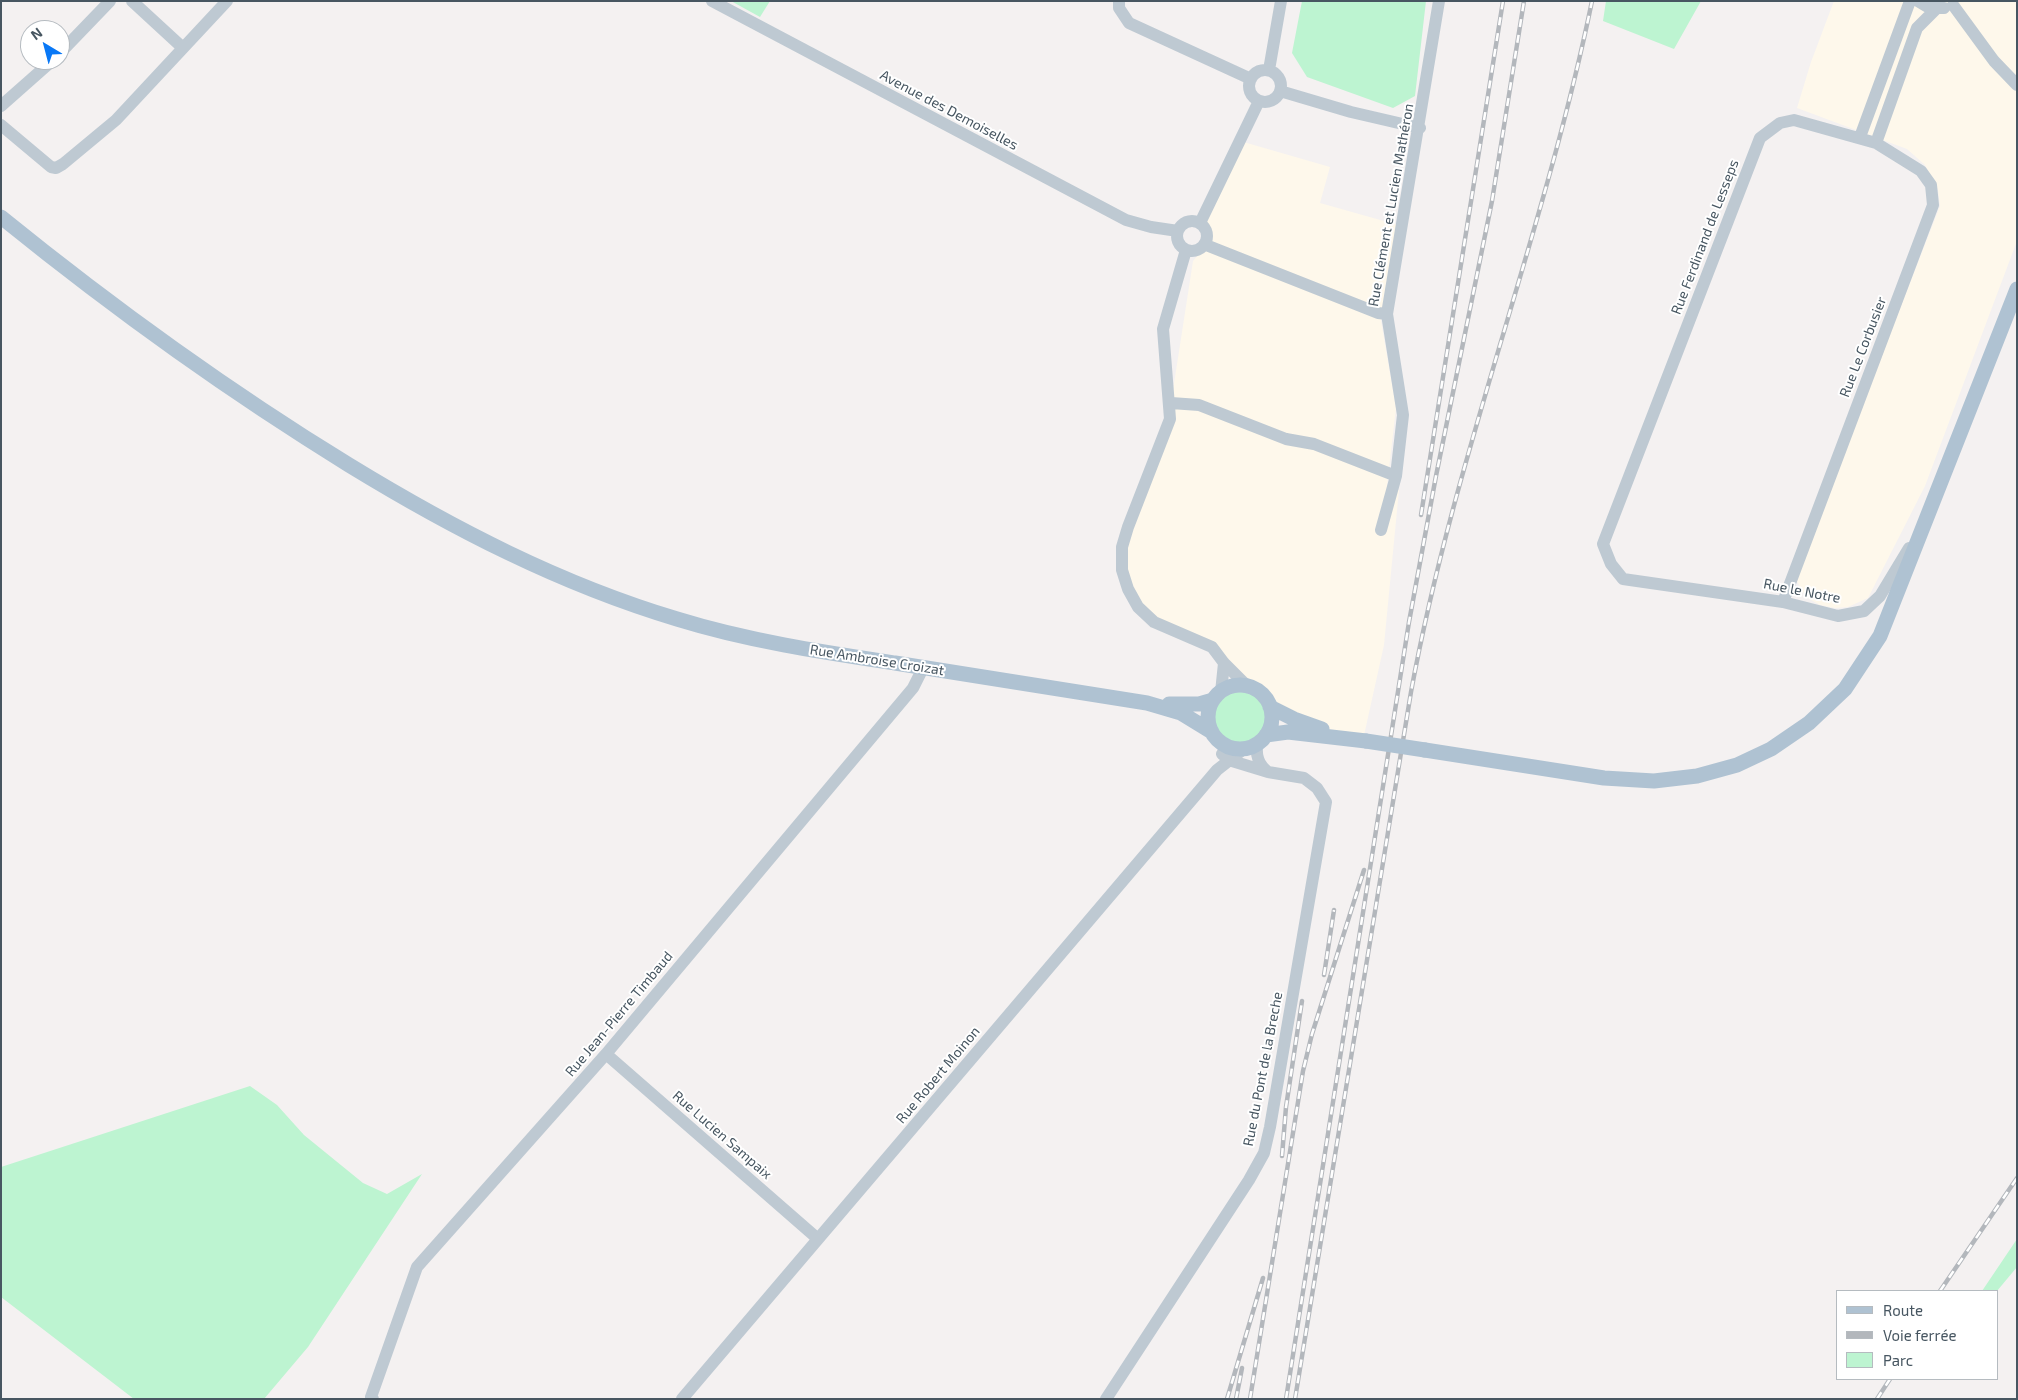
<!DOCTYPE html>
<meta charset="utf-8">
<style>
body{margin:0}
#map{position:relative;width:2018px;height:1400px;overflow:hidden;background:#f4f1f1;font-family:"Exo 2",sans-serif}
canvas{display:block}
.frame{position:absolute;inset:0;border:2px solid #475661;pointer-events:none}
.legend{position:absolute;left:1836px;top:1290px;width:162px;height:90px;box-sizing:border-box;background:#fff;border:1px solid #b5bbc0;margin:0;padding:6px 9px;list-style:none;font-size:15px;color:#475661}
.legend li{display:flex;align-items:center;gap:10px;height:25px}
.legend b{width:25px;border:1px solid #b5bbc0}
.north{position:absolute;left:20px;top:20px;width:50px;height:50px;box-sizing:border-box;background:#fff;border:1px solid #b5bbc0;border-radius:50%;rotate:323deg;font-size:14px;font-weight:700;line-height:20px;text-align:center;color:#475661}
.north::after{content:'';display:block;margin:auto;width:18px;height:22px;background:#0978f6;clip-path:polygon(50% 0,100% 100%,50% 72%,0 100%)}
</style>
<div id="map">
<canvas width="2018" height="1400"></canvas>
<div class="frame"></div>
<ul class="legend">
<li><b style="height:6px;background:#afc2d2"></b>Route</li>
<li><b style="height:6px;background:#b3b7bc"></b>Voie ferrée</li>
<li><b style="height:14px;background:#bdf4d1"></b>Parc</li>
</ul>
<div class="north">N</div>
</div>
<script>
const ctx = document.querySelector('canvas').getContext('2d');
ctx.lineJoin = 'round';
function fillPath(path, color) { ctx.fillStyle = color; ctx.fill(path, 'evenodd'); }
function strokePath(path, color, width, dash) { ctx.strokeStyle = color; ctx.lineWidth = width; ctx.lineCap = dash ? 'butt' : 'round'; ctx.setLineDash(dash || []); ctx.stroke(path); }
function drawText(font, color, halo, rows, align = 'center') {
  ctx.font = font + ' "Exo 2",sans-serif'; ctx.lineWidth = 4; ctx.setLineDash([]); ctx.textBaseline = 'middle'; ctx.strokeStyle = halo; ctx.fillStyle = color; for (const [text, x, y, turn = 0] of rows) {
    ctx.save(); ctx.translate(x, y); ctx.rotate((+turn || 0) * Math.PI / 180); ctx.textAlign = isNaN(turn) ? turn : align; if (halo) ctx.strokeText(text, 0, 0); ctx.fillText(text, 0, 0); ctx.restore();
  }
}
fillPath(new Path2D(`
 M 1834,1 L 2017,1 L 2017,241 L 1925,486 L 1868,598 L 1848,607 L 1835,608 L 1820,605 L 1806,597 L 1795,578 L 1940,206 L 1938,190 L 1925,165 L 1907,149 L 1797,108 L 1811,62 Z
 M 1240,141 L 1330,167 L 1320,203 L 1398,225 L 1381,321 L 1396,408 L 1387,486 L 1399,490 L 1384,645 L 1363,740 L 1349,738 L 1270,707 L 1256,690 L 1247,686 L 1212,647 L 1154,622 L 1128,589 L 1128,527 L 1171,403 L 1193,261 L 1206,245 L 1208,235 L 1204,226 Z`), '#fef8eb');
fillPath(new Path2D(`
 M 731,1 L 770,1 L 760,17 Z
 M 1302,1 L 1426,1 L 1415,96 L 1393,108 L 1307,77 L 1292,53 Z
 M 1606,1 L 1701,1 L 1674,49 L 1603,21 Z
 M1213 719a27 27 0 1 1 54 0a27 27 0 1 1-54 0Z
 M 250,1086 L 277,1105 L 304,1135 L 363,1183 L 387,1194 L 422,1174 L 308,1347 L 264,1399 L 134,1399 L 1,1297 L 1,1167 Z
 M 2017,1239 L 2017,1267 L 1997,1291 L 1982,1291 Z`), '#bdf4d1');
strokePath(new Path2D(`
 M 132,1 L 183,48
 M 712,1 L 1126,220 L 1151,227 L 1178,231
 M 1119,1 L 1119,8 L 1129,23 L 1251,79
 M 1918,1 L 1928,7 L 1944,8
 M 1953,5 L 1994,61 L 2017,85
 M 60,53 L 110,1
 M 1269,70 L 1281,1
 M1249 86a16 16 0 1 1 32 0a16 16 0 1 1-32 0Z
 M 1280,91 L 1351,112 L 1420,128
 M 1,106 L 53,60
 M 1,125 L 51,167 L 56,168 L 63,164 L 116,120 L 227,1
 M 1860,137 L 1910,1
 M 1876,143 L 1917,28 L 1937,8
 M1177 236a15 15 0 1 1 30 0a15 15 0 1 1-30 0Z
 M 1200,223 L 1259,101
 M 1206,245 L 1378,313 L 1387,314
 M 1186,250 L 1163,329 L 1170,419 L 1128,527 L 1122,547 L 1122,570 L 1128,589 L 1138,607 L 1154,622 L 1212,647 L 1224,663 L 1247,686
 M 1171,403 L 1199,405 L 1286,439 L 1314,444 L 1396,476
 M 1381,530 L 1396,476 L 1403,415 L 1387,314 L 1439,1
 M 1783,602 L 1933,205 L 1931,185 L 1921,171 L 1876,143 L 1794,120 L 1780,123 L 1760,138 L 1603,544 L 1611,564 L 1623,579 L 1783,602 L 1838,616 L 1864,611 L 1880,596 L 1909,548
 M 1221,692 L 1224,663
 M 1257,744 C 1256,756 1258,764 1268,772
 M 606,1054 L 818,1239
 M 373,1399 L 371,1397 L 417,1267 L 606,1054 L 913,688 L 923,668
 M 682,1399 L 1217,770 L 1245,748
 M 1106,1399 L 1249,1180 L 1264,1153 L 1270,1127 L 1326,802 L 1317,788 L 1304,778 L 1268,772 L 1232,761 L 1222,754`), '#bec9d2', 12);
strokePath(new Path2D(`
 M 1,217 C 112,307 227,390 349,465 C 452,528 560,584 677,619 C 748,641 822,652 895,663 C 979,677 1063,690 1147,703 L 1181,713 L 1212,732
 M1208 717a32 32 0 1 1 64 0a32 32 0 1 1-64 0Z
 M 1169,704 L 1199,704 L 1213,700
 M 1270,707 L 1294,719 L 1322,729
 M 1266,735 L 1288,732 L 1366,741
 M 1425,750 L 1604,778 L 1654,781 L 1697,776 L 1737,765 L 1771,749 L 1809,723 L 1845,689 L 1880,636 L 2017,289`), '#afc2d2', 15);
const rail = new Path2D(`
 M 1421,515 L 1503,1
 M 1324,975 L 1334,910
 M 1282,1156 L 1286,1107 L 1302,1001
 M 1940,1291 L 2017,1178
 M 1227,1399 L 1263,1278
 M 1236,1399 L 1242,1368
 M 1250,1399 L 1303,1071 L 1312,1034 L 1364,870
 M 1286,1399 L 1409,622 L 1436,476 L 1492,201 L 1524,1
 M 1295,1399 L 1411,692 C 1454,457 1544,235 1592,1
 M 1877,1399 L 1890,1379`);
strokePath(rail, '#b3b7bc', 4.5);
strokePath(rail, '#fff', 2.5, [8]);
strokePath(new Path2D(`
 M 1366,741 L 1425,750`), '#afc2d2', 15);
drawText('14px', '#475661', '#fff', [
 ["Avenue des Demoiselles",949,110,28],
 ["Rue Clément et Lucien Mathéron",1391,205,-80],
 ["Rue Ferdinand de Lesseps",1705,237,-69],
 ["Rue Le Corbusier",1863,347,-69],
 ["Rue le Notre",1802,591,11],
 ["Rue Ambroise Croizat",877,660,9],
 ["Rue Jean-Pierre Timbaud",619,1014,-50],
 ["Rue du Pont de la Breche",1263,1069,-79],
 ["Rue Robert Moinon",938,1075,-50],
 ["Rue Lucien Sampaix",722,1135,41]
]);
</script>
